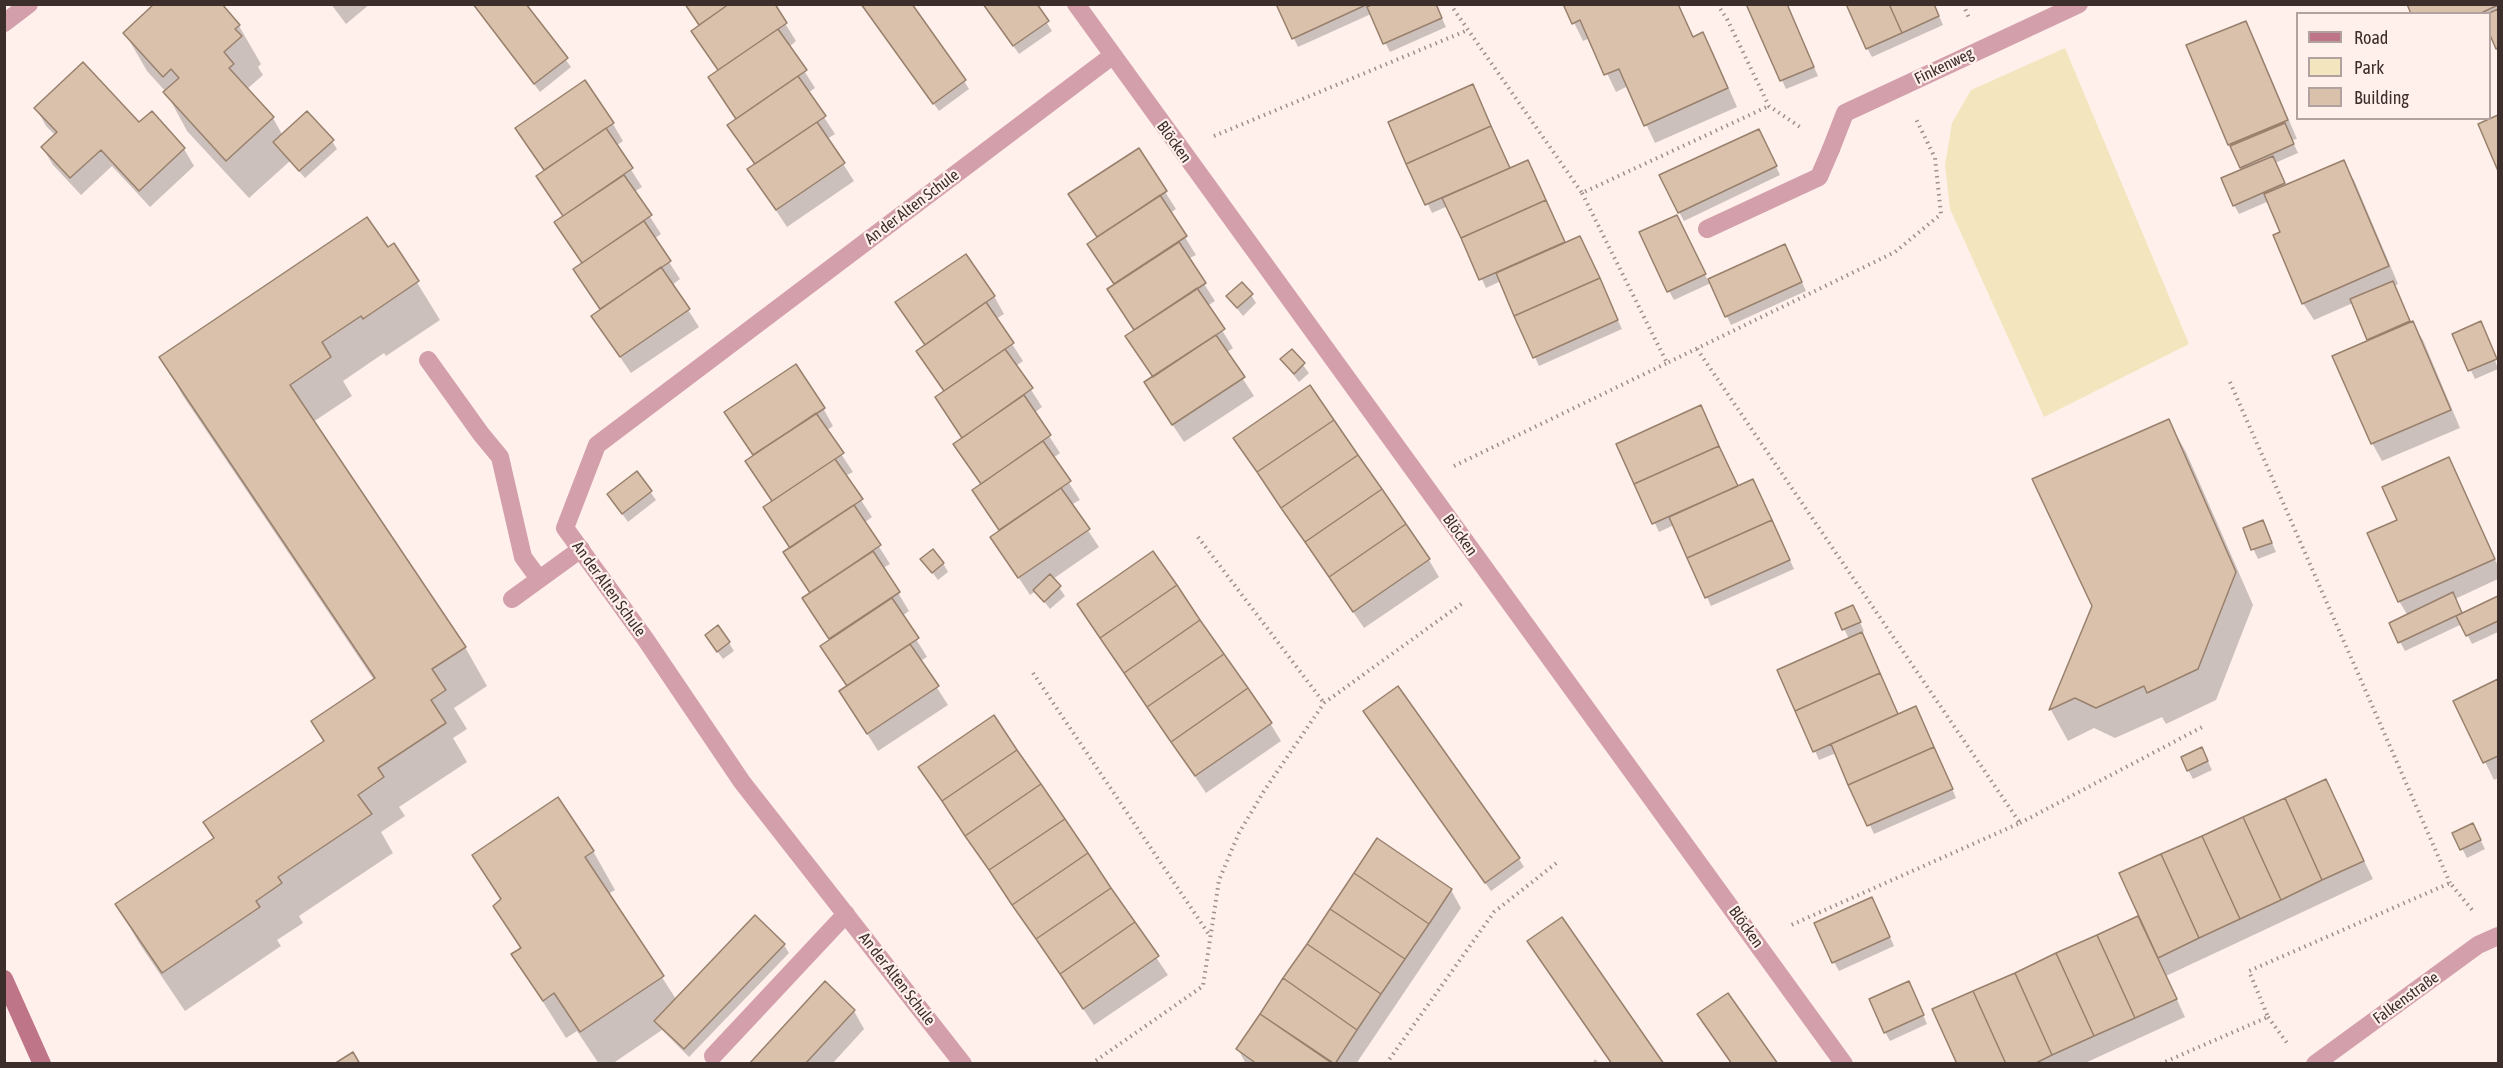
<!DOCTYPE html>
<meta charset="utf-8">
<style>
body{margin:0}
#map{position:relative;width:2503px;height:1068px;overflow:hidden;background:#fff0ec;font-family:"Asap Condensed",sans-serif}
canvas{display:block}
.frame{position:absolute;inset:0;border:6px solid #3c2e2b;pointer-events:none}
.legend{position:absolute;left:2296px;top:12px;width:195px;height:108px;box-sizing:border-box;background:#fff0ec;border:2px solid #b1a29f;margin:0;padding:8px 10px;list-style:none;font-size:18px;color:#3c2e2b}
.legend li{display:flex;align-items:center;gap:12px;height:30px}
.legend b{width:30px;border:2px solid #b1a29f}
</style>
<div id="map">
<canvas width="2503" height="1068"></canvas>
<div class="frame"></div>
<ul class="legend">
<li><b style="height:8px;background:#bf7588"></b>Road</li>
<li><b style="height:16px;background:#f3e6be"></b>Park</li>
<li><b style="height:16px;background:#dac1ab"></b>Building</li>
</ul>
</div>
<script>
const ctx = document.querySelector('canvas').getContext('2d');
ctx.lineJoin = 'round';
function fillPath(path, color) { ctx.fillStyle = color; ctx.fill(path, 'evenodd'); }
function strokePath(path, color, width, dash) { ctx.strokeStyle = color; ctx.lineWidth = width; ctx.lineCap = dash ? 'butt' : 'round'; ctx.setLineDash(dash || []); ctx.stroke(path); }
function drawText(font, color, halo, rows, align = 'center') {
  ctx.font = font + ' "Asap Condensed",sans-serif'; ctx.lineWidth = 4.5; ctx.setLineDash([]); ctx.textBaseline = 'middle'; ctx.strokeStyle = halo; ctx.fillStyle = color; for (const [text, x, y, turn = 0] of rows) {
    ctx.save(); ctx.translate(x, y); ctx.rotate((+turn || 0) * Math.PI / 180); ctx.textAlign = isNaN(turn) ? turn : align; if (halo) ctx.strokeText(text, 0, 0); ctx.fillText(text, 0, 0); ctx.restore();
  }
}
fillPath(new Path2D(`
 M 2065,48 L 2189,344 L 2044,417 L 1950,209 L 1945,165 L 1952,123 L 1971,90 Z`), '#f3e6be');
fillPath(new Path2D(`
 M 220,4 L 239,26 L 261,64 L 258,67 L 263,75 L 247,89 L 273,118 L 283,136 L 332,141 L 337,149 L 305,178 L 290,161 L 249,198 L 187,131 L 166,92 L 147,71 L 125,33 Z
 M 331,4 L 370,4 L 346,24 Z
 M 473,4 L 524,4 L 571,67 L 540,92 Z
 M 684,4 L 773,4 L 796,41 L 789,47 L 815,88 L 808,93 L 835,134 L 827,139 L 854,181 L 787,227 L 749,170 L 755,166 L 729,125 L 737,120 L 719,72 L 693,31 L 700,27 Z
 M 862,4 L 964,81 L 969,89 L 939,111 Z
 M 984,4 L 1035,4 L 1052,31 L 1019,54 Z
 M 1278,4 L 1435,4 L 1446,27 L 1390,52 L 1371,14 L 1298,47 Z
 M 1565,4 L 1678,4 L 1694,38 L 1703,34 L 1713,52 L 1737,107 L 1655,143 L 1628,86 L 1616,92 L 1590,38 L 1583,41 Z
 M 1747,4 L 1786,4 L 1818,76 L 1786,89 Z
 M 1934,4 L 1943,25 L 1872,57 L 1867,48 Z
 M 2409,4 L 2498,4 L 2498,51 L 2490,31 L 2490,14 L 2413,14 Z
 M 2245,22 L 2255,40 L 2297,139 L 2292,140 L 2298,153 L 2275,163 L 2286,186 L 2343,162 L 2354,180 L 2398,284 L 2394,286 L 2411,323 L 2412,323 L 2423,340 L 2460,428 L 2382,461 L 2372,443 L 2370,341 L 2353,303 L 2314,320 L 2303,303 L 2282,233 L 2269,201 L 2239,214 L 2234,205 L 2243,171 L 2188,46 Z
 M 1477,95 L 1510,169 L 1532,171 L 1565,244 L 1582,245 L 1622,329 L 1539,366 L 1501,281 L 1486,288 L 1448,206 L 1432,213 L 1390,123 Z
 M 36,108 L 139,124 L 184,149 L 194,166 L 150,207 L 112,166 L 81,195 L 53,165 L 42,147 L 55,135 L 46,126 Z
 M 2498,117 L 2498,167 L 2480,125 Z
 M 613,124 L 623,141 L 616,146 L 642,187 L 634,192 L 661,234 L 654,239 L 680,279 L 672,285 L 699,327 L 631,373 L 604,334 L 601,311 L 575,270 L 582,264 L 556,223 L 564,217 L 545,172 L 517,128 Z
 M 1763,139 L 1780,175 L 1684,221 L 1679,212 Z
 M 1138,150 L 1176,209 L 1170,213 L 1196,255 L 1188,259 L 1215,301 L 1207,306 L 1233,348 L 1226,353 L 1254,396 L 1184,442 L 1156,400 L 1153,378 L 1135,331 L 1109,289 L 1115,286 L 1089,244 L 1098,238 L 1081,212 Z
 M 1681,225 L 1708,281 L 1785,246 L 1806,291 L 1731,325 L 1711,283 L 1674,300 L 1669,291 Z
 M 394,245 L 440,320 L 386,356 L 384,353 L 343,381 L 352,396 L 313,422 L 465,647 L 487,686 L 454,708 L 467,729 L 453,738 L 467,762 L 399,807 L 405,816 L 381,832 L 393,853 L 299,916 L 303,923 L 277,940 L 281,946 L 185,1011 L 139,943 L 117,905 L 215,839 L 205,823 L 325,742 L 374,680 L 183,396 L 161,357 Z
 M 1251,295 L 1256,303 L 1243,316 L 1228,297 Z
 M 994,296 L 1004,314 L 996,319 L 1023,361 L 1016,366 L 1042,407 L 1034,413 L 1060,453 L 1053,458 L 1080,500 L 1071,505 L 1099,547 L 1053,579 L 1065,596 L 1050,609 L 1036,591 L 1030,595 L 992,537 L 1000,532 L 974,490 L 981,485 L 955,445 L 963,439 L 937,398 L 944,392 L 918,351 L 925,346 L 897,303 Z
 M 2485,332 L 2498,369 L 2475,379 L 2454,335 Z
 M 1292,351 L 1309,373 L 1299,382 L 1282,360 Z
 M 823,408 L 833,426 L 826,431 L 853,472 L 845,476 L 872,517 L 864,523 L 890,564 L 883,568 L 909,611 L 902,616 L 927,657 L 920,661 L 948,705 L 878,751 L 841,692 L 848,687 L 822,646 L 830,640 L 814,616 L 811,594 L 785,553 L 791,549 L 773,502 L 747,461 L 754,456 L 726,412 Z
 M 1706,416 L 1738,488 L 1758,490 L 1794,569 L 1711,606 L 1674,525 L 1659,532 L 1618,445 Z
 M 2168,421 L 2186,452 L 2253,605 L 2216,700 L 2166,724 L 2162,717 L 2115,738 L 2094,728 L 2068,741 L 2051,710 Z
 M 1235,438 L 1429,560 L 1439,577 L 1364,628 Z
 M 2448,459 L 2498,566 L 2498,579 L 2455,599 L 2463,615 L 2498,598 L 2498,632 L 2472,644 L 2462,624 L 2405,651 L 2400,642 L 2408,616 L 2399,601 L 2399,521 Z
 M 637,473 L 656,500 L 628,522 L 608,494 Z
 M 2244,529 L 2267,531 L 2276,552 L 2258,559 Z
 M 922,559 L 943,563 L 948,572 L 938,580 Z
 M 1079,604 L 1270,723 L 1281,741 L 1206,793 Z
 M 1837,614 L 1857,616 L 1864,631 L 1860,633 L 1898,716 L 1921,717 L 1956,798 L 1874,834 L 1836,753 L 1819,760 L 1779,670 L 1849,639 Z
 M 729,643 L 734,651 L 723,659 L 712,644 Z
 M 2498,681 L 2498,778 L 2494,780 L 2455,701 Z
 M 993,717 L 1168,975 L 1094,1025 L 920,767 Z
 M 1370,720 L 1519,859 L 1524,867 L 1491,891 Z
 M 2202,749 L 2212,770 L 2193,779 L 2188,770 Z
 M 2325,781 L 2373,879 L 2166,976 L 2185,1017 L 2083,1064 L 1959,1064 L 1934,1010 L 2140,916 Z
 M 2454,833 L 2477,833 L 2485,849 L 2467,858 Z
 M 1377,841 L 1451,890 L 1461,908 L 1356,1064 L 1246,1064 L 1238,1049 Z
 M 593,851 L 615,890 L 608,894 L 676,999 L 784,945 L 789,953 L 689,1057 L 662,1030 L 612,1064 L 599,1064 L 577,1031 L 566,1038 L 513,955 L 521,950 L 495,906 L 501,901 L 474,855 Z
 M 1877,908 L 1894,946 L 1839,971 L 1834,962 Z
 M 825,984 L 854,1011 L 864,1029 L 832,1064 L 751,1064 Z
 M 1913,992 L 1927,1024 L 1890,1041 L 1885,1032 Z
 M 1595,1059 L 1600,1064 L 1592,1064 Z`), '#0003');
const building = new Path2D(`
 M 154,4 L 222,4 L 240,25 L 235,29 L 242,36 L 224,52 L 234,64 L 229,68 L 274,117 L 226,161 L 163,92 L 179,78 L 171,69 L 163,77 L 123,33 Z
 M 473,4 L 526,4 L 568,58 L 534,84 Z
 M 685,4 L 729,4 L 699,25 Z
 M 729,4 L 775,4 L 787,23 L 718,70 L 691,31 Z
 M 861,4 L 912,4 L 966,80 L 933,104 Z
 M 983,4 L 1037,4 L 1049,21 L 1013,46 Z
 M 1276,4 L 1368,4 L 1292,39 Z
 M 1373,4 L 1436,4 L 1442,18 L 1383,44 L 1367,7 Z
 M 1563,4 L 1678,4 L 1693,37 L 1703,32 L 1728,88 L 1644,126 L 1619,69 L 1604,75 L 1580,20 L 1572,24 Z
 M 1746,4 L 1787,4 L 1814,67 L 1780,81 Z
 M 1846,4 L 1889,4 L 1902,33 L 1866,49 Z
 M 1889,4 L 1934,4 L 1939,16 L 1902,33 Z
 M 2407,4 L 2498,4 L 2498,5 L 2479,14 L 2411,14 Z
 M 2498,9 L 2498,48 L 2496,49 L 2490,35 L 2490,14 L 2487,14 Z
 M 2246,21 L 2288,120 L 2228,145 L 2186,45 Z
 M 778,29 L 807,70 L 736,119 L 708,77 Z
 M 83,62 L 139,122 L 152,111 L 185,148 L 139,191 L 101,150 L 70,178 L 41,147 L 57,132 L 34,108 Z
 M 798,76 L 826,116 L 755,164 L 727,125 Z
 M 585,80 L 614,123 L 544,170 L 515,128 Z
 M 1473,84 L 1491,126 L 1406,164 L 1388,122 Z
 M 307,111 L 334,140 L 299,171 L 273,142 Z
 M 2498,115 L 2498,171 L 2478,124 Z
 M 817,122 L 845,163 L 776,210 L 747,169 Z
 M 2285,123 L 2294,144 L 2240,168 L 2230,146 Z
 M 1491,126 L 1510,168 L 1425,205 L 1406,164 Z
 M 606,128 L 633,168 L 563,216 L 536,176 Z
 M 1759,129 L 1777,166 L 1678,213 L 1659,175 Z
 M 1139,148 L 1167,191 L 1097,237 L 1068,194 Z
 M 2273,156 L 2285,183 L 2233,206 L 2221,178 Z
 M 1528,160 L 1546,200 L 1461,238 L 1442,198 Z
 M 2344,160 L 2389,266 L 2302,304 L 2273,235 L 2280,232 L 2264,194 Z
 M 624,175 L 652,215 L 582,263 L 554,222 Z
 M 1160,195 L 1187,236 L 1114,284 L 1087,244 Z
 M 1546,200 L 1565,242 L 1479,280 L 1461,238 Z
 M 1677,215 L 1706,274 L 1667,292 L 1639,232 Z
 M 367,217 L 388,247 L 394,243 L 419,281 L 363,319 L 361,316 L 322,342 L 331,357 L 290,385 L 466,647 L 432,669 L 446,690 L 431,700 L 446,723 L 378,768 L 384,777 L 358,795 L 372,814 L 278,877 L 282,883 L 256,901 L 260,907 L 162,973 L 115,904 L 214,838 L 203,822 L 324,741 L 311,721 L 375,678 L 159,357 Z
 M 644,221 L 671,261 L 600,309 L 573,269 Z
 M 1580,236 L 1600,278 L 1514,316 L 1496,273 Z
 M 1179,242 L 1206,283 L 1134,330 L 1107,289 Z
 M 1785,244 L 1802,282 L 1725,317 L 1708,279 Z
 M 966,254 L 995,296 L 925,345 L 895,302 Z
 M 661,267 L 690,309 L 620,357 L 591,316 Z
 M 1600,278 L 1618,320 L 1533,358 L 1514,316 Z
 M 2393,281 L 2410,321 L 2367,340 L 2350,299 Z
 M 1242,282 L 1253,294 L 1237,308 L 1226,296 Z
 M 1197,288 L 1225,329 L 1153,377 L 1125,336 Z
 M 986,302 L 1014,343 L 944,391 L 916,351 Z
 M 2413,321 L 2451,410 L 2371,444 L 2332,356 Z
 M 2481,321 L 2497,359 L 2468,371 L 2452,334 Z
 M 1216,335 L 1245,377 L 1172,425 L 1144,382 Z
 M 1005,349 L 1033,388 L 962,438 L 935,397 Z
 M 1292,349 L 1305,363 L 1294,374 L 1280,359 Z
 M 796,364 L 825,408 L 753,455 L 724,412 Z
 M 1310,385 L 1334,420 L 1257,472 L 1233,438 Z
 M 1024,395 L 1051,435 L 981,484 L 953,444 Z
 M 1701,405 L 1719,446 L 1634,484 L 1616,444 Z
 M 816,413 L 844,453 L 772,501 L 745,461 Z
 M 2169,419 L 2236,572 L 2198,669 L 2147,693 L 2144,686 L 2096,708 L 2075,698 L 2049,710 L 2092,606 L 2032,479 Z
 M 1334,420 L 1358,455 L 1281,508 L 1257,472 Z
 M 1043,441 L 1071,481 L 999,530 L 972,490 Z
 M 1719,446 L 1738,486 L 1652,524 L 1634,484 Z
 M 1358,455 L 1382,489 L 1305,542 L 1281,508 Z
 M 2449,457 L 2495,559 L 2398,602 L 2367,533 L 2397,520 L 2382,487 Z
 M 835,459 L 863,499 L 790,548 L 763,507 Z
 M 637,471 L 652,491 L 622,514 L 607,494 Z
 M 1753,479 L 1772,520 L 1687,558 L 1669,517 Z
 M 1061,488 L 1090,529 L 1018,578 L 990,537 Z
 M 1382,489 L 1406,524 L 1329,577 L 1305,542 Z
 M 854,505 L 881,545 L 810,593 L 783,552 Z
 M 1772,520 L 1790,560 L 1705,598 L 1687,558 Z
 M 2263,520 L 2272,543 L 2251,550 L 2243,528 Z
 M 1406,524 L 1430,559 L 1353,612 L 1329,577 Z
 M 933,549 L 944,563 L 932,573 L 920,559 Z
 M 873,551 L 900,592 L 829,639 L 802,598 Z
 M 1153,551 L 1177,585 L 1100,638 L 1077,604 Z
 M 1050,574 L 1061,586 L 1044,602 L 1033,590 Z
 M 1177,585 L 1200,620 L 1124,673 L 1100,638 Z
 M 2453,592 L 2462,613 L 2398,643 L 2389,623 Z
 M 2498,596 L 2498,621 L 2466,636 L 2456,616 Z
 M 892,598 L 919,638 L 847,686 L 820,646 Z
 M 1853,605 L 1861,622 L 1842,630 L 1835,613 Z
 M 1200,620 L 1224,654 L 1147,707 L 1124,673 Z
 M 718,625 L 730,642 L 717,652 L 705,635 Z
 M 1862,632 L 1880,673 L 1795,711 L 1777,670 Z
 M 910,644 L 939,686 L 867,734 L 839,691 Z
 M 1224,654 L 1248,688 L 1171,742 L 1147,707 Z
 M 1880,673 L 1898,714 L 1813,752 L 1795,711 Z
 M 2498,679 L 2498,756 L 2483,763 L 2453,701 Z
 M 1398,686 L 1520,858 L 1485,883 L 1363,711 Z
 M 1248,688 L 1272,723 L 1195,776 L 1171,742 Z
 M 1916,706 L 1934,747 L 1848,785 L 1831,744 Z
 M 994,715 L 1017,750 L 942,801 L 918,767 Z
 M 1934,747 L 1953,789 L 1867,826 L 1848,785 Z
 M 2202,747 L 2208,761 L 2187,771 L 2181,757 Z
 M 1017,750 L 1041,784 L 965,836 L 942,801 Z
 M 2326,779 L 2364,861 L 2322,880 L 2285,798 Z
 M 1041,784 L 1065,819 L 989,870 L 965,836 Z
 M 558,797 L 594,851 L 585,857 L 664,976 L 580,1032 L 554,993 L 543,1001 L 511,954 L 521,948 L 493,906 L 501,899 L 472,855 Z
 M 2285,798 L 2322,880 L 2281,900 L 2243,817 Z
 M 2243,817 L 2281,900 L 2240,919 L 2202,836 Z
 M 1065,819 L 1088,853 L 1012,905 L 989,870 Z
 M 2473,823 L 2481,840 L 2460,850 L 2452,833 Z
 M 2202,836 L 2240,919 L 2199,938 L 2161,854 Z
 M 1377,838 L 1452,889 L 1429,924 L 1354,873 Z
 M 1088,853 L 1111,888 L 1036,939 L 1012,905 Z
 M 2161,854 L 2199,938 L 2158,958 L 2119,873 Z
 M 1354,873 L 1429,924 L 1405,959 L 1330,909 Z
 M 1111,888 L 1135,922 L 1060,974 L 1036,939 Z
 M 1872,897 L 1890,937 L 1832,963 L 1814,923 Z
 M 1330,909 L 1405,959 L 1381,994 L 1307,944 Z
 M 755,915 L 785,944 L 684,1049 L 654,1021 Z
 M 2138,916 L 2177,999 L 2135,1018 L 2097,935 Z
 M 1562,917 L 1664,1064 L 1612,1064 L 1527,941 Z
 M 1135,922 L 1159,956 L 1083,1009 L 1060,974 Z
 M 2097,935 L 2135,1018 L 2094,1036 L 2056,953 Z
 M 1307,944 L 1381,994 L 1357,1030 L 1283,978 Z
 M 2056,953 L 2094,1036 L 2052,1055 L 2015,973 Z
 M 2015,973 L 2052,1055 L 2034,1064 L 2006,1064 L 1973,991 Z
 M 1283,978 L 1357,1030 L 1335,1064 L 1260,1014 Z
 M 825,981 L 855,1010 L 805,1064 L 749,1064 Z
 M 1909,981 L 1924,1015 L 1884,1033 L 1869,999 Z
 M 1973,991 L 2006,1064 L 1957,1064 L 1932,1009 Z
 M 1728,993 L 1778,1064 L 1732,1064 L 1697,1014 Z
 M 1260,1014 L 1333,1064 L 1257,1064 L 1236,1049 Z
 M 353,1052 L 360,1064 L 334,1064 Z`);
fillPath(building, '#dac1ab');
strokePath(building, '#98806c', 1.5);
strokePath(new Path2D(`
 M 1450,4 L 1582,193 L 1769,106
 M 1717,4 L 1727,19 L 1769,106 L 1803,129
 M 1963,4 L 1969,18
 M 1214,136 L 1468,30
 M 1582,193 L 1667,363 L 1895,252 L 1941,214 L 1935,158 L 1915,117
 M 1697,349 L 2020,823 L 1789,926
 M 2230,382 L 2450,883
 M 1454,466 L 1667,363
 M 1198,537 L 1324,703
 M 1033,673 L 1210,936
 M 2020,823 L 2204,726
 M 2268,1017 L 2287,1043
 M 1091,1064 L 1203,986 L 1219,880 L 1239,833 L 1264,791 L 1324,703 L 1464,602
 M 1386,1064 L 1494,912 L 1559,861
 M 2160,1064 L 2268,1017 L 2249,971 L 2450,883 L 2473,911`), '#9e8f8c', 4, [1.5, 4.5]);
strokePath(new Path2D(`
 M 1707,229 L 1819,177 L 1831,149
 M 428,360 L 481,434 L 500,457 L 523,557 L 539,579
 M 512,599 L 581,549
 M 713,1056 L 846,914`), '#d39fab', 18);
strokePath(new Path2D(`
 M 1076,4 L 1844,1064
 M 4,23 L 29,4
 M 1831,149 L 1845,113 L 2079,4
 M 963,1064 L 742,782 L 646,640 L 565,528 L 597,445 L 1112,56
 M 2315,1064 L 2478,945 L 2498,936`), '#d39fab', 18);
strokePath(new Path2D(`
 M 4,979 L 42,1064`), '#bf7588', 18);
drawText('16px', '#3c2e2b', '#fff0ec', [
 ["Finkenweg",1944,66,-26],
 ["Blöcken",1174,142,54],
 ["An der Alten Schule",912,207,-37],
 ["Blöcken",1460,535,54],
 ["An der Alten Schule",609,589,54],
 ["Blöcken",1746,927,54],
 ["An der Alten Schule",897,979,52],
 ["Falkenstraße",2406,998,-36]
]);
</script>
